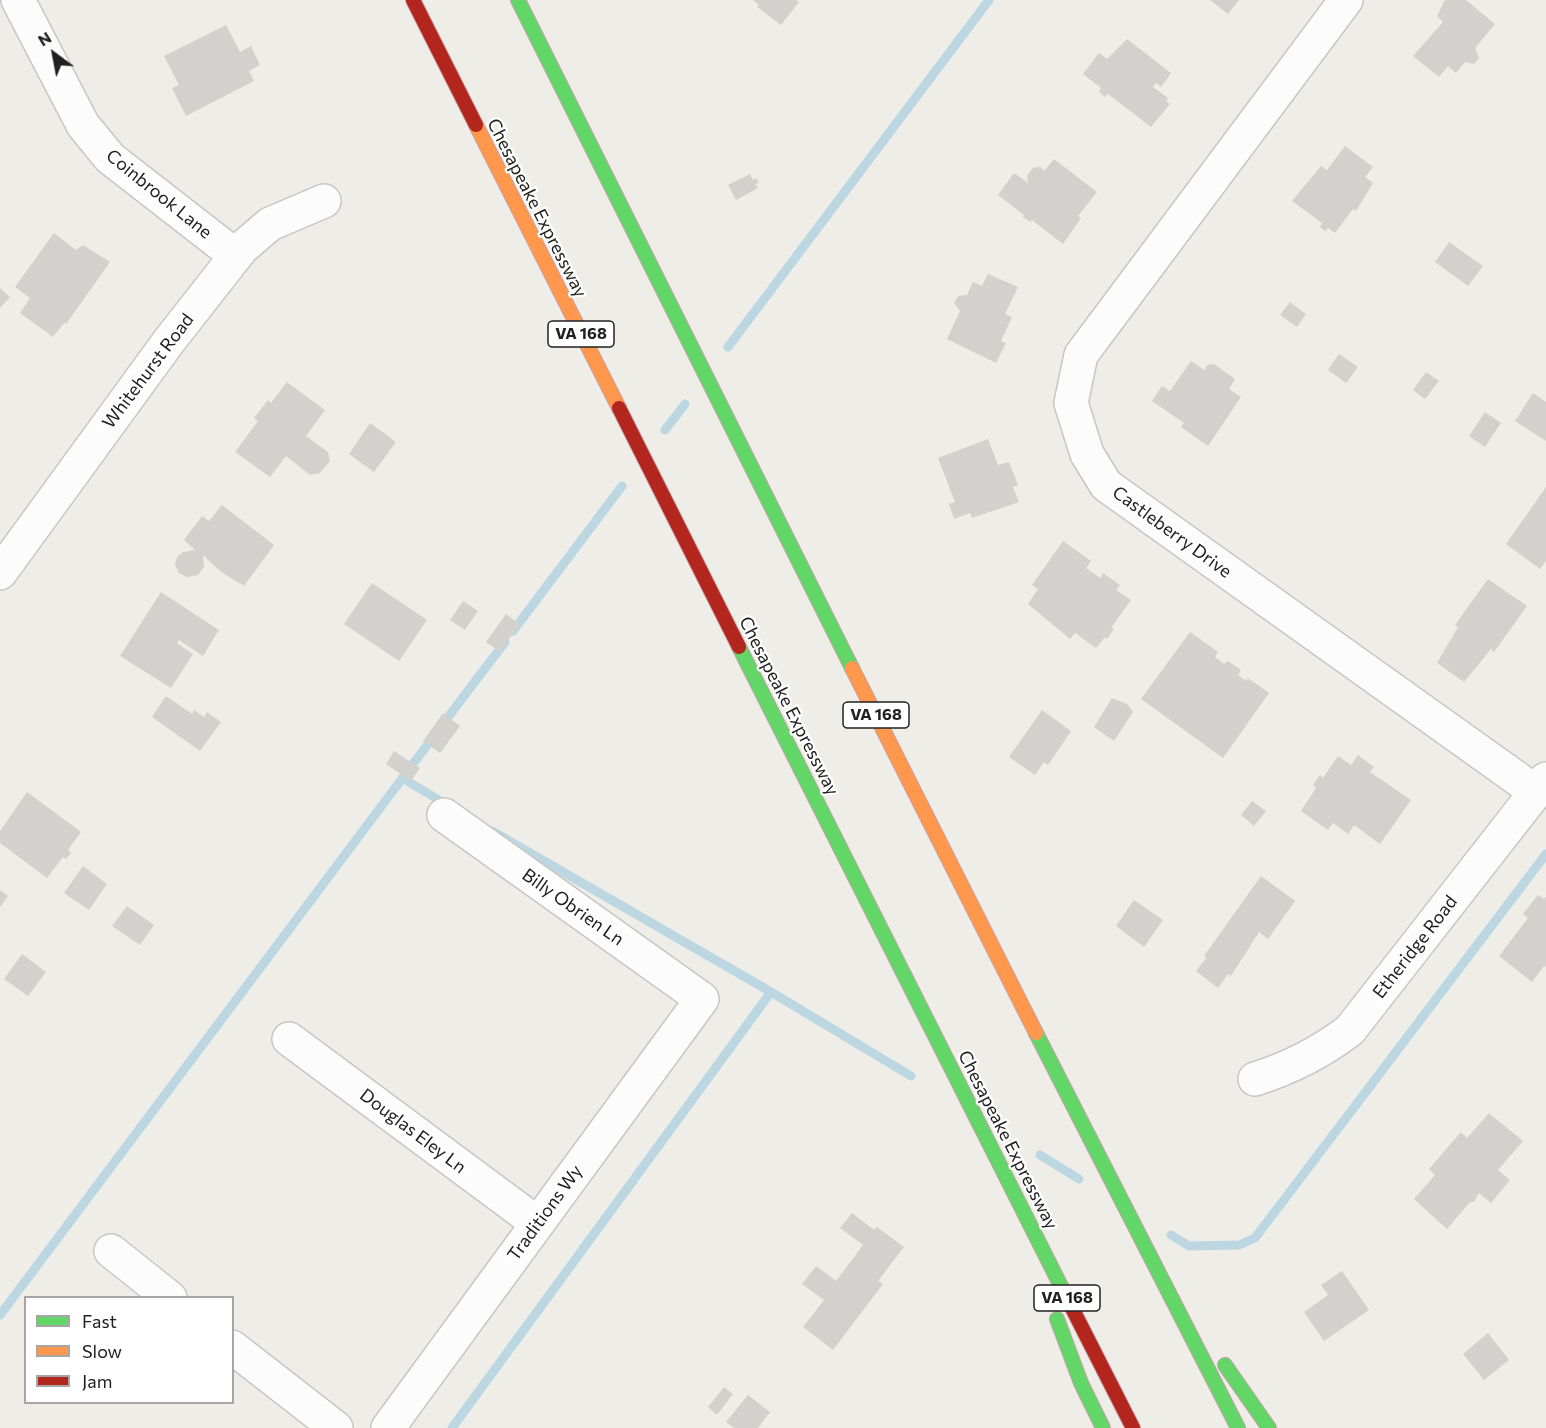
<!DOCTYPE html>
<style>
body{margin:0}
#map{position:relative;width:1546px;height:1428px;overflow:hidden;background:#eeede8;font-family:Commissioner,sans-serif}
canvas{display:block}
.legend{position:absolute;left:24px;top:1296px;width:210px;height:108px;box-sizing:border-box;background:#fff;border:2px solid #a6a6a6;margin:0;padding:8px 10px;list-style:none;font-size:18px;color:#202020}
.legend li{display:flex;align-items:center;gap:12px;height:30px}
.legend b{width:30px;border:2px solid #a6a6a6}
.north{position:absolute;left:24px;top:24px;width:60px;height:60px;-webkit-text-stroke:4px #fff;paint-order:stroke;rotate:328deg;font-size:16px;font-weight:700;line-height:24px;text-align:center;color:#202020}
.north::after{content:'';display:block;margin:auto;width:21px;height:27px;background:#202020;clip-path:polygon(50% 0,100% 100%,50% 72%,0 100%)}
</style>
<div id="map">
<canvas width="1546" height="1428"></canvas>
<ul class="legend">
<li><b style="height:8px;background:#63d668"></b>Fast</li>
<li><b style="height:8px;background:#ff974d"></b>Slow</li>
<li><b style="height:8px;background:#b3261e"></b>Jam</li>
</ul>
<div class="north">N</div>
</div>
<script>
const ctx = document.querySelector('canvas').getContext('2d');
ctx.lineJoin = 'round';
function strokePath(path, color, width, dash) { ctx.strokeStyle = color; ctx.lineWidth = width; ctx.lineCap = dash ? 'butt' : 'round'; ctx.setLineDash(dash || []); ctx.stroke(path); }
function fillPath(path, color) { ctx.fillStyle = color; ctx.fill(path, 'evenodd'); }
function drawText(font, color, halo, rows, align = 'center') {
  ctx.font = font + ' Commissioner,sans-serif'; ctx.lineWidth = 4.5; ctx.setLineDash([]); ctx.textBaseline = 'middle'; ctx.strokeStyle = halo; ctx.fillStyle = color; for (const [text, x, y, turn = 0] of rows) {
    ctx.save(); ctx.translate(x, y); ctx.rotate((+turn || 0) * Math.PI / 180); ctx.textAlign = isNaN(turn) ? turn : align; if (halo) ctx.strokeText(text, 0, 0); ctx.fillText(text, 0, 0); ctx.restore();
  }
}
strokePath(new Path2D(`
 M 728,347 L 989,0
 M 665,430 L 685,404
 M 513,631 L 622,486
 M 442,725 L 505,642
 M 402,778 L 449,806
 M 492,831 L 771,992 L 911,1076
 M 1040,1155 L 1079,1179
 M 1171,1235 L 1189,1246 L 1239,1245 L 1255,1238 L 1546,854
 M 0,1315 L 434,736
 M 452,1428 L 771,992`), '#bcd7e1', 9);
fillPath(new Path2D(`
 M 753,0 L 796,0 L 799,2 L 781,25 L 757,7 L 759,5 Z
 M 1210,0 L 1239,0 L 1228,14 Z
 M 1445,0 L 1466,0 L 1495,24 L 1475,48 L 1479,58 L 1474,64 L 1465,62 L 1456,73 L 1448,66 L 1439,77 L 1413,56 L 1443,22 L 1437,16 Z
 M 226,25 L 240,52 L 251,46 L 260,65 L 249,71 L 254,81 L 186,116 L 172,88 L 179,85 L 164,56 Z
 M 1127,39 L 1171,73 L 1161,87 L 1156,83 L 1153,87 L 1168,98 L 1166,101 L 1170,104 L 1151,127 L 1108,94 L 1105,97 L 1099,92 L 1101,88 L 1083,74 L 1099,53 L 1107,59 Z
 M 1345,146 L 1373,167 L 1365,177 L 1373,183 L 1356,211 L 1353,209 L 1335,233 L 1328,228 L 1325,231 L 1320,227 L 1322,223 L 1292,201 L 1321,166 L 1327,170 Z
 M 1054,159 L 1097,192 L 1078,216 L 1081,218 L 1063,244 L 1032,220 L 1030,222 L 1022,216 L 1024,215 L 998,195 L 1014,173 L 1028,183 L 1027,176 L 1033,168 L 1040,167 L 1044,171 Z
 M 750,174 L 753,180 L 756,178 L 759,183 L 755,184 L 758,188 L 736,200 L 728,185 Z
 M 54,233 L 76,250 L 83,245 L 110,262 L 66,324 L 64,323 L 53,337 L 20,313 L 30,298 L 15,287 Z
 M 1449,242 L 1483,266 L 1468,286 L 1435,262 Z
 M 988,274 L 1018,287 L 1005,314 L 1012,317 L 1001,341 L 1006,343 L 996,363 L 947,339 L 960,311 L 954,303 L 958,296 L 967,295 L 973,282 L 982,286 Z
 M 0,288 L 10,297 L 0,308 Z
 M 1290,302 L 1306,314 L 1297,327 L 1280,315 Z
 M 1339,354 L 1358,367 L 1346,383 L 1328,370 Z
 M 1191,361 L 1204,370 L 1208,365 L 1214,364 L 1235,379 L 1229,389 L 1241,397 L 1208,446 L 1181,427 L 1184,423 L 1152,401 L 1162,386 L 1170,391 Z
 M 1426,372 L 1439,381 L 1425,399 L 1413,390 Z
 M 287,382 L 325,410 L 306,436 L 328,452 L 330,461 L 320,473 L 310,475 L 286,456 L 270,477 L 235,452 L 258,421 L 254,418 L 268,400 L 271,403 Z
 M 1533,393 L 1546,402 L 1546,441 L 1515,421 Z
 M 1485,412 L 1501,423 L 1485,447 L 1469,436 Z
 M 370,423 L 396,442 L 374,472 L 349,454 Z
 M 988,439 L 998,465 L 1009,462 L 1018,485 L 1013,487 L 1019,502 L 972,518 L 970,513 L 954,519 L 949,504 L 955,502 L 938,458 Z
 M 1546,487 L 1546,561 L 1540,569 L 1506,544 Z
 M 222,505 L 274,545 L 244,586 L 221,572 L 203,555 L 204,567 L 198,575 L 187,577 L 179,573 L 175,565 L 177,557 L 183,552 L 195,550 L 184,540 L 202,516 L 209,521 Z
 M 1063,541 L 1091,561 L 1086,568 L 1100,578 L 1103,573 L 1120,585 L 1116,590 L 1131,600 L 1111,628 L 1114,629 L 1107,639 L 1105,637 L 1096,648 L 1075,633 L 1070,639 L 1028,604 L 1038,589 L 1032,585 Z
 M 1488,579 L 1527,606 L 1494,652 L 1491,649 L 1464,682 L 1437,663 L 1458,627 L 1455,625 Z
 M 372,583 L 427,620 L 399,661 L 344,624 Z
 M 161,592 L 219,630 L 203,656 L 179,640 L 177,643 L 193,654 L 171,688 L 120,656 Z
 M 463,601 L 478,611 L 465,630 L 450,620 Z
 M 506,614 L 520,624 L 500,652 L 486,642 Z
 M 1190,632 L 1218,652 L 1215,657 L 1224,664 L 1228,661 L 1241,670 L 1238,675 L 1246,681 L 1248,678 L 1269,693 L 1223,758 L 1141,699 Z
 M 166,696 L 192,714 L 194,710 L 204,717 L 207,712 L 221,722 L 200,751 L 152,717 Z
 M 1112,698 L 1127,704 L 1133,712 L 1114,741 L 1094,727 Z
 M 1042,710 L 1071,731 L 1048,765 L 1044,762 L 1035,775 L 1009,757 Z
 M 443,713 L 460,726 L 440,753 L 423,741 Z
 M 394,751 L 420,768 L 411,781 L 386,764 Z
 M 1358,755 L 1374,767 L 1370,772 L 1411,800 L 1380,844 L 1354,825 L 1348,834 L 1333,823 L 1328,830 L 1301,811 L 1316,788 L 1313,785 L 1320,775 L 1323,778 L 1338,756 L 1351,765 Z
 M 27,792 L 81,832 L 68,850 L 71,853 L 66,859 L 63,857 L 47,878 L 0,843 L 0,831 Z
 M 1252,801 L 1266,811 L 1254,826 L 1241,815 Z
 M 83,866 L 107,884 L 89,910 L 64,893 Z
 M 1261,876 L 1295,901 L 1268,939 L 1259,932 L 1231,976 L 1228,974 L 1218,988 L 1196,971 L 1206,958 L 1204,956 Z
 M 0,890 L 8,896 L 0,907 Z
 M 1538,895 L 1544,899 L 1546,896 L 1546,967 L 1544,966 L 1532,982 L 1499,956 L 1528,918 L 1523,914 Z
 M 1134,900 L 1163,920 L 1144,947 L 1116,926 Z
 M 127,906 L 154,925 L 140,945 L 112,926 Z
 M 22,954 L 46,972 L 28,996 L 4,979 Z
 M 1489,1113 L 1523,1141 L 1498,1170 L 1510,1180 L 1491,1203 L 1479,1193 L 1474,1202 L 1470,1202 L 1447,1229 L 1414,1199 L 1435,1175 L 1429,1169 L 1461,1132 L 1467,1138 Z
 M 852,1213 L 874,1230 L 877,1227 L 904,1247 L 878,1281 L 883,1284 L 833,1350 L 803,1327 L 824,1300 L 802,1284 L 816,1266 L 836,1281 L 863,1245 L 840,1228 Z
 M 1342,1271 L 1369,1310 L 1324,1341 L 1304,1312 L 1328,1295 L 1321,1285 Z
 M 1488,1333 L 1509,1360 L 1484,1380 L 1463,1354 Z
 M 724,1387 L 733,1394 L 717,1415 L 708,1407 Z
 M 748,1395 L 770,1412 L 758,1428 L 734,1428 L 726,1422 Z`), '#d2d1cd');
const street = new Path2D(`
 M 18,0 L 83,125 L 110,158 L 236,256
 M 1346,0 L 1081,355 L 1071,403 L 1087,454 L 1106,485 L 1536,792
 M 0,573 L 169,341 L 242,248 L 270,224 L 324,201
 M 289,1039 L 537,1223
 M 1255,1079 C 1290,1068 1320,1053 1350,1030 L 1546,779
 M 111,1251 L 170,1298
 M 232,1347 L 336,1428
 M 388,1428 L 702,999 L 444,815`);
const fast = new Path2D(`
 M 518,0 L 852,668
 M 739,647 L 1071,1306
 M 1036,1033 L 1238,1428
 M 1057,1319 L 1081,1383 L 1103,1428
 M 1225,1365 L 1269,1428`);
const slow = new Path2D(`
 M 476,125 L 619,408
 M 852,668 L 1036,1033`);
const jam = new Path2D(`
 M 413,0 L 476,125
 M 619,408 L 739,647
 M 1071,1306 L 1133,1428`);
strokePath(street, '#c7c6c4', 36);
strokePath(fast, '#c49fa7', 16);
strokePath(slow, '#c49fa7', 16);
strokePath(jam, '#c49fa7', 16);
strokePath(street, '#fcfcfc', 33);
strokePath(fast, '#63d668', 14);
strokePath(slow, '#ff974d', 14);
strokePath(jam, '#b3261e', 14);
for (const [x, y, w] of [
 [581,334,66],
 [876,715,66],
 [1067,1298,66]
]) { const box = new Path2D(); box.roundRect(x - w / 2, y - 13, w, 26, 4.5); ctx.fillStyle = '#fff'; ctx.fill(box); strokePath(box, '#202020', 1.5); }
drawText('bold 16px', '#202020', null, [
 ["VA 168",581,334],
 ["VA 168",876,715],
 ["VA 168",1067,1298]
]);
drawText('18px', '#202020', '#fff', [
 ["Coinbrook Lane",159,194,39],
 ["Chesapeake Expressway",537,208,63],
 ["Whitehurst Road",148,371,-53],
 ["Castleberry Drive",1172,532,36],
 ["Chesapeake Expressway",789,706,63],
 ["Billy Obrien Ln",573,907,35],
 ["Etheridge Road",1415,947,-52],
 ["Douglas Eley Ln",413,1131,37],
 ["Chesapeake Expressway",1008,1140,63],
 ["Traditions Wy",545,1213,-54]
]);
</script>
